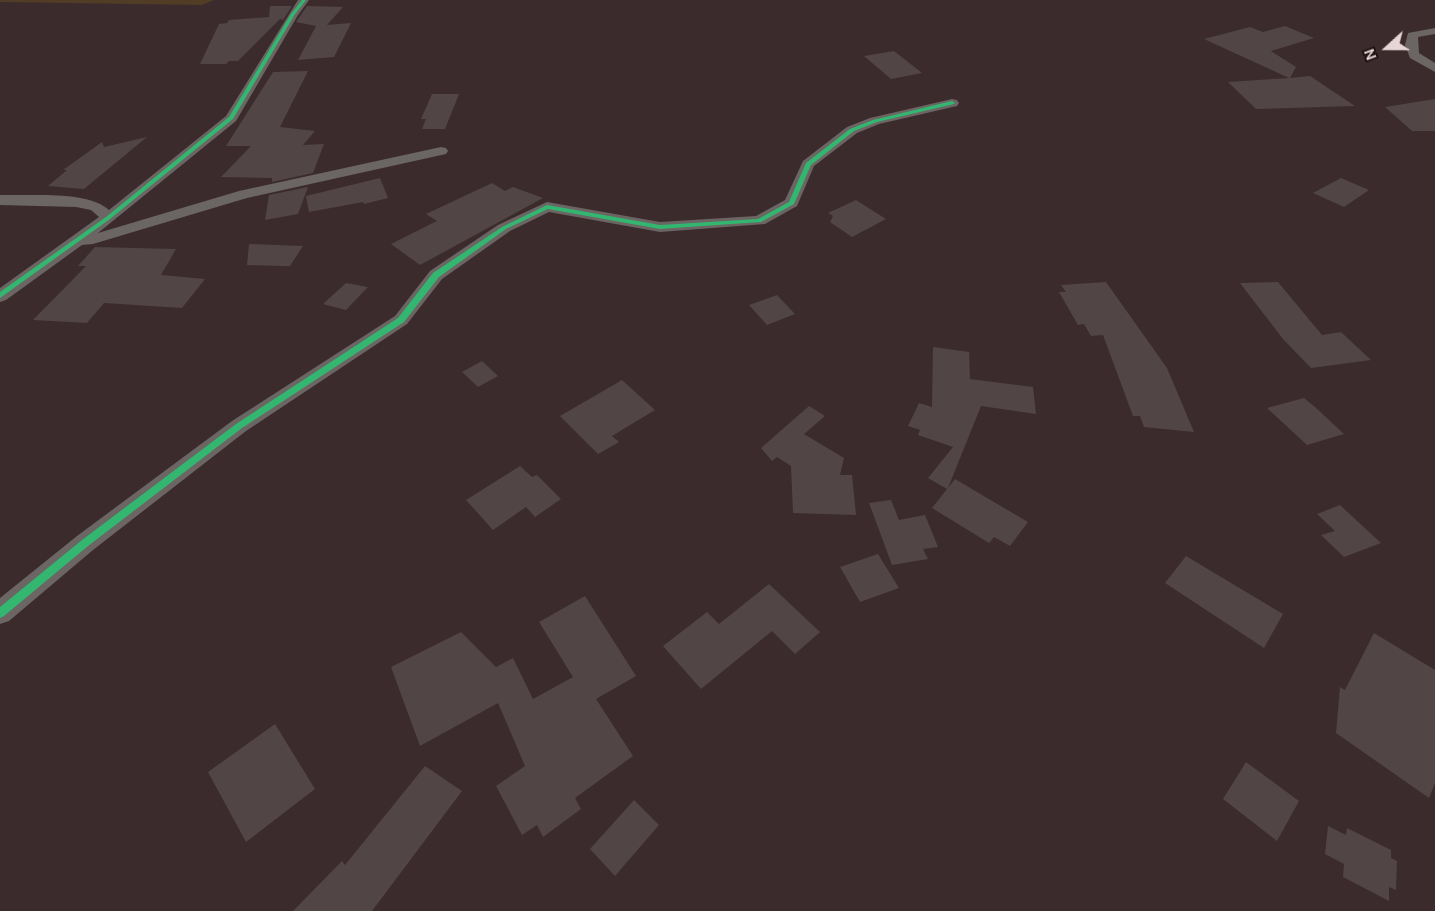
<!DOCTYPE html>
<style>
body{margin:0}
#map{position:relative;width:1435px;height:911px;overflow:hidden;background:#3b2b2c;font-family:Karla,sans-serif}
canvas{display:block}
.north{position:absolute;left:1357px;top:18px;width:60px;height:60px;-webkit-text-stroke:4px #1f1213;paint-order:stroke;rotate:249deg;font-size:16px;font-weight:700;line-height:24px;text-align:center;color:#e8d5d5}
.north::after{content:'';display:block;margin:auto;width:21px;height:27px;background:#e8d5d5;clip-path:polygon(50% 0,100% 100%,50% 72%,0 100%)}
</style>
<div id="map">
<canvas width="1435" height="911"></canvas>
<div class="north">N</div>
</div>
<script>
const ctx = document.querySelector('canvas').getContext('2d');
ctx.lineJoin = 'round';
function fillPath(path, color) { ctx.fillStyle = color; ctx.fill(path, 'evenodd'); }
fillPath(new Path2D(`
 M 0,0 L 214,0 L 202,5 L 0,2 Z`), '#513c25');
fillPath(new Path2D(`
 M 270,6 L 292,6 L 283,20 L 280,19 L 238,61 L 229,61 L 226,64 L 200,64 L 219,24 L 227,23 L 229,20 L 269,17 Z
 M 307,6 L 343,7 L 327,25 L 351,23 L 334,57 L 298,60 L 316,26 L 296,22 Z
 M 1285,26 L 1314,38 L 1271,51 L 1296,67 L 1290,78 L 1310,76 L 1355,106 L 1256,109 L 1228,82 L 1289,78 L 1204,39 L 1250,27 L 1263,32 Z
 M 894,51 L 922,73 L 891,79 L 864,56 Z
 M 308,71 L 280,127 L 315,131 L 303,145 L 324,144 L 313,173 L 272,182 L 272,178 L 221,177 L 251,146 L 226,146 L 273,72 Z
 M 432,94 L 459,94 L 445,129 L 422,129 L 426,119 L 421,119 Z
 M 1435,99 L 1435,131 L 1412,131 L 1385,107 Z
 M 147,137 L 84,189 L 48,186 L 67,170 L 63,170 L 102,142 L 104,147 Z
 M 380,178 L 388,198 L 364,204 L 363,202 L 309,212 L 306,196 Z
 M 1341,178 L 1369,190 L 1344,207 L 1313,193 Z
 M 492,183 L 505,191 L 513,187 L 543,198 L 420,265 L 391,244 L 437,221 L 426,214 Z
 M 308,187 L 298,214 L 265,220 L 269,195 Z
 M 856,200 L 886,219 L 852,237 L 830,222 L 833,216 L 828,213 Z
 M 249,244 L 303,246 L 290,266 L 284,266 L 247,265 Z
 M 95,247 L 176,249 L 161,275 L 205,279 L 182,308 L 104,303 L 87,323 L 33,320 L 86,266 L 78,266 Z
 M 1106,282 L 1167,368 L 1194,432 L 1144,427 L 1140,416 L 1133,416 L 1103,335 L 1091,336 L 1084,324 L 1078,325 L 1059,292 L 1066,292 L 1061,285 Z
 M 1278,282 L 1322,335 L 1341,332 L 1371,360 L 1311,368 L 1283,339 L 1240,283 Z
 M 346,283 L 368,287 L 346,310 L 323,304 Z
 M 777,295 L 795,314 L 767,325 L 749,305 Z
 M 933,347 L 969,352 L 970,379 L 1033,387 L 1036,414 L 981,406 L 948,488 L 955,479 L 1028,522 L 1010,546 L 994,537 L 989,543 L 932,508 L 947,489 L 928,478 L 953,447 L 918,435 L 920,430 L 908,426 L 919,403 L 932,407 Z
 M 482,361 L 498,376 L 478,387 L 462,372 Z
 M 622,380 L 655,410 L 612,436 L 619,442 L 598,454 L 560,416 Z
 M 1304,398 L 1315,407 L 1344,434 L 1307,445 L 1267,408 Z
 M 809,406 L 825,416 L 804,434 L 844,458 L 840,475 L 852,475 L 856,515 L 793,513 L 791,466 L 777,457 L 772,461 L 761,448 Z
 M 520,466 L 532,477 L 537,475 L 561,499 L 535,517 L 526,507 L 493,530 L 466,500 Z
 M 891,500 L 899,520 L 925,515 L 938,547 L 923,549 L 928,559 L 892,565 L 869,503 Z
 M 1340,505 L 1381,543 L 1344,557 L 1321,535 L 1335,531 L 1317,514 Z
 M 878,554 L 899,588 L 860,602 L 840,567 Z
 M 1186,556 L 1283,614 L 1264,648 L 1165,583 Z
 M 769,584 L 820,632 L 795,654 L 772,631 L 701,689 L 663,646 L 707,612 L 719,624 Z
 M 585,596 L 636,676 L 596,699 L 633,756 L 575,798 L 581,809 L 543,837 L 537,825 L 522,835 L 496,786 L 525,766 L 498,703 L 420,746 L 391,667 L 461,632 L 496,667 L 513,658 L 533,699 L 573,677 L 539,622 Z
 M 1374,633 L 1435,670 L 1435,783 L 1429,798 L 1336,733 L 1340,687 L 1345,690 Z
 M 275,724 L 315,789 L 246,842 L 208,772 Z
 M 1246,762 L 1299,801 L 1277,841 L 1223,799 Z
 M 425,766 L 462,791 L 372,911 L 293,911 L 342,861 L 345,865 Z
 M 634,800 L 659,825 L 615,876 L 590,849 Z
 M 1328,826 L 1346,835 L 1347,828 L 1391,850 L 1391,858 L 1397,861 L 1396,890 L 1389,887 L 1389,901 L 1343,877 L 1344,864 L 1325,854 Z`), '#514546');
fillPath(new Path2D(`
 M 298,0 L 309,0 L 298,15 L 236,121 L 98,233 L 239,191 L 441,147 L 446,148 L 448,151 L 446,154 L 247,198 L 93,244 L 82,245 L 6,300 L 0,302 L 0,288 L 99,217 L 91,210 L 76,207 L 0,205 L 0,195 C 28,196 89,190 109,210 L 226,116 Z
 M 1435,28 L 1435,34 L 1418,37 L 1419,53 L 1435,63 L 1435,72 L 1410,58 L 1405,45 L 1408,33 Z
 M 952,99 L 957,100 L 959,103 L 957,106 L 879,124 L 857,133 L 814,166 L 797,206 L 765,224 L 660,232 L 549,212 L 510,231 L 442,279 L 407,324 L 246,431 L 93,550 L 9,621 L 0,624 L 0,598 L 77,536 L 232,421 L 395,316 L 430,271 L 498,225 L 547,202 L 660,222 L 756,216 L 785,200 L 803,161 L 847,127 L 870,118 Z`), '#6b6563');
fillPath(new Path2D(`
 M 302,0 L 306,0 L 295,14 L 233,119 L 110,219 L 0,298 L 0,292 L 106,217 L 229,117 L 291,14 Z
 M 952,101 L 955,103 L 954,104 L 877,122 L 854,131 L 811,165 L 794,204 L 761,222 L 660,229 L 548,209 L 506,229 L 439,277 L 404,322 L 242,428 L 88,546 L 4,616 L 0,618 L 0,607 L 82,540 L 236,424 L 398,318 L 433,273 L 502,227 L 547,205 L 660,225 L 758,219 L 789,202 L 806,163 L 850,129 L 873,120 Z`), '#33b770');
</script>
